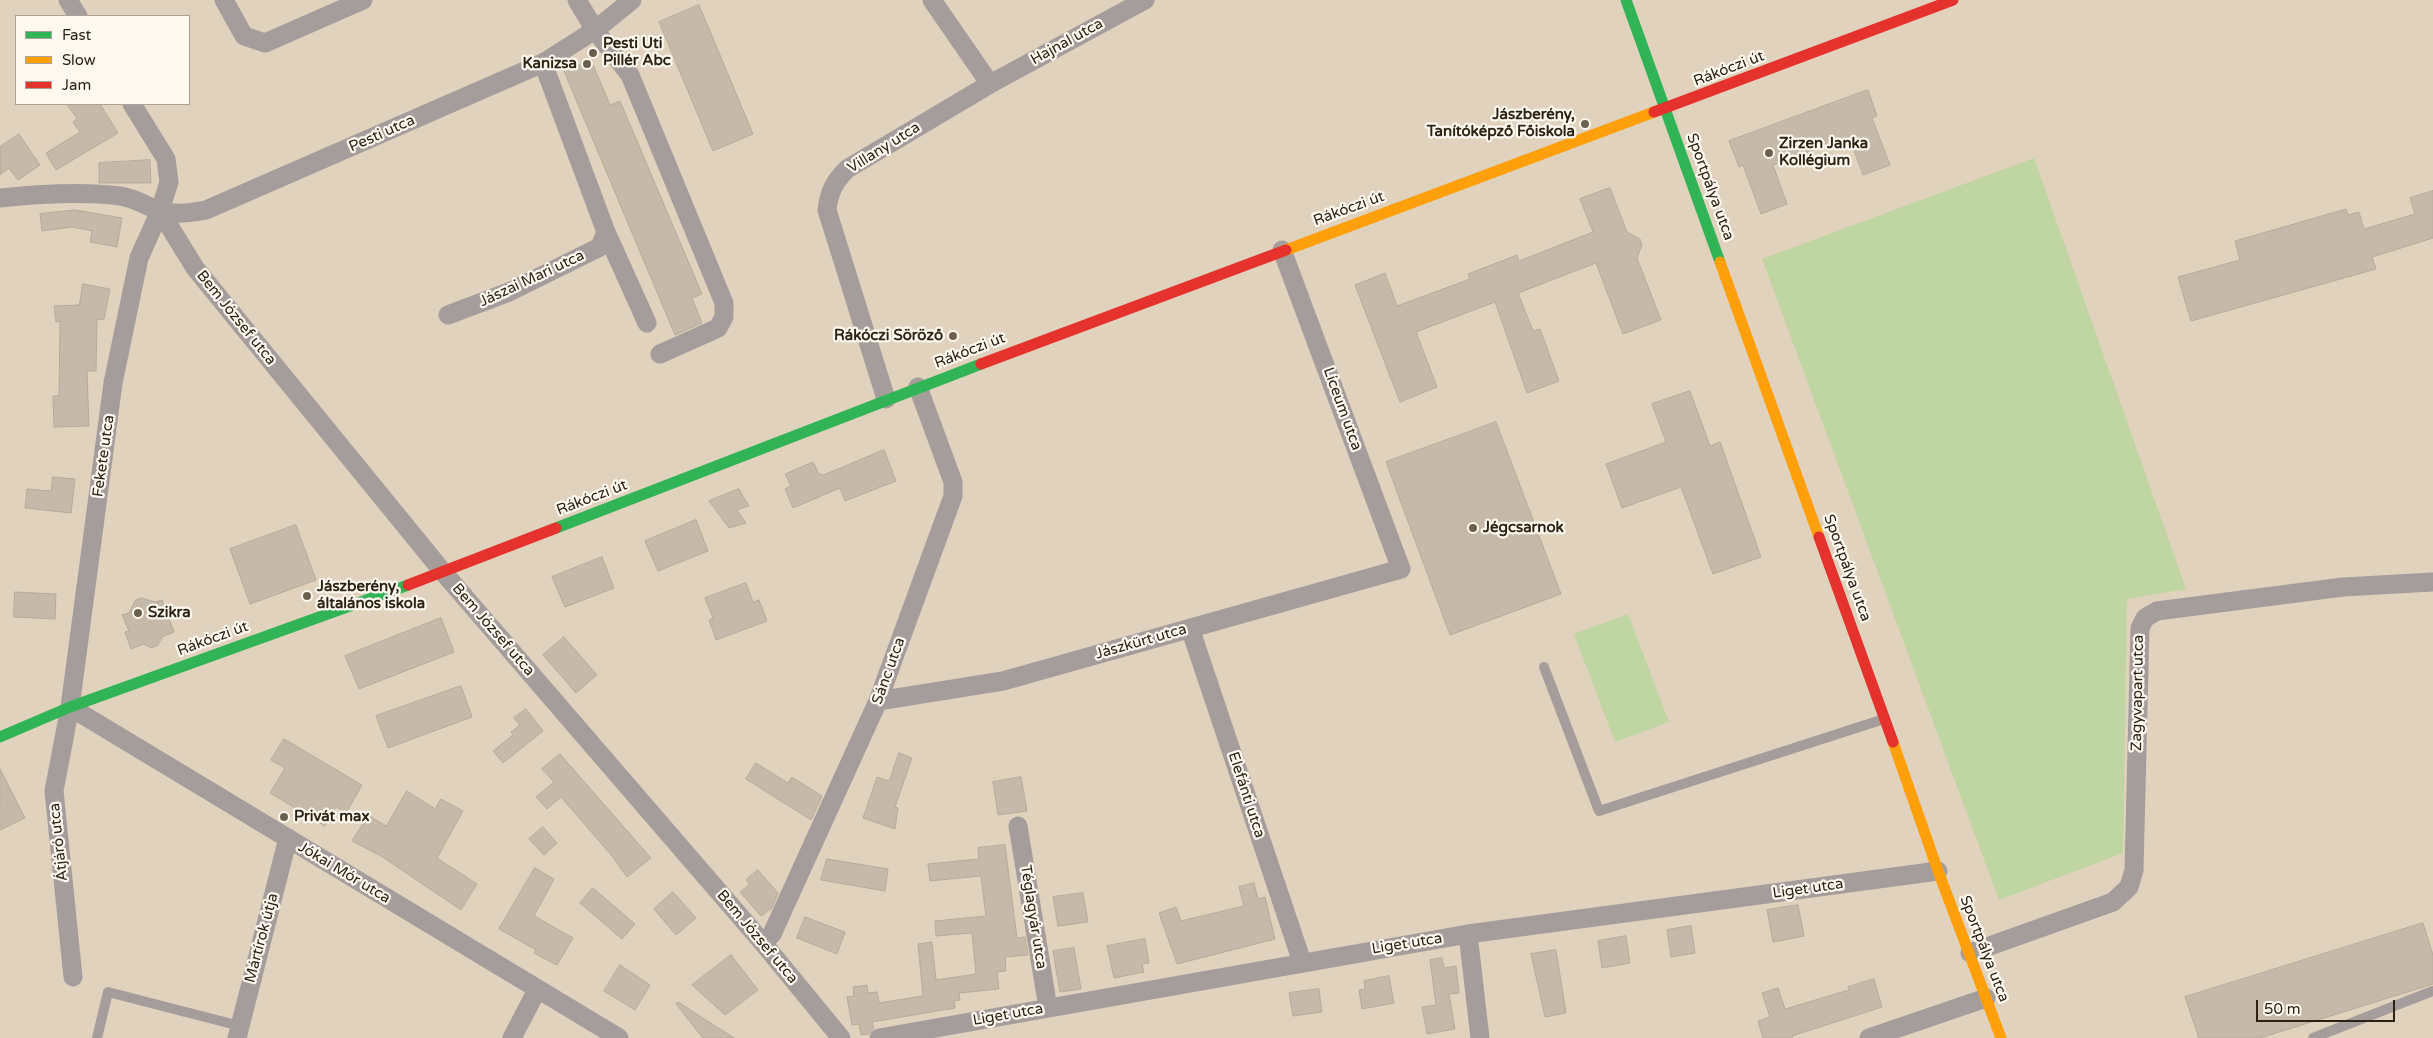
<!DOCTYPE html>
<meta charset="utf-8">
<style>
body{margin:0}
#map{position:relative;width:2433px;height:1038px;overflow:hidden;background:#e1d2bd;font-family:"Varela Round",sans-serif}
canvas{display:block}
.legend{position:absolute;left:15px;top:15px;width:175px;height:90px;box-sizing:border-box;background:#fff9f1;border:1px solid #aba398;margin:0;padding:6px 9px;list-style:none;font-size:15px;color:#2c2213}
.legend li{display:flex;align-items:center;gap:10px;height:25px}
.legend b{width:25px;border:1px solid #aba398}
.scale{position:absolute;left:2256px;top:1000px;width:139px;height:22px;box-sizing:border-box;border:2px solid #2c2213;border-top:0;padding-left:6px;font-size:15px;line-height:18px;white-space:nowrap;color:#2c2213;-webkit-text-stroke:4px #fff9f1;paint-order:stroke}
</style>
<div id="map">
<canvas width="2433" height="1038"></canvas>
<ul class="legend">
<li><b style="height:6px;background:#30b455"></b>Fast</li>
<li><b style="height:6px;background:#ff9f0a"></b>Slow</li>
<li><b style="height:6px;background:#e5322d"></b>Jam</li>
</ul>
<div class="scale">50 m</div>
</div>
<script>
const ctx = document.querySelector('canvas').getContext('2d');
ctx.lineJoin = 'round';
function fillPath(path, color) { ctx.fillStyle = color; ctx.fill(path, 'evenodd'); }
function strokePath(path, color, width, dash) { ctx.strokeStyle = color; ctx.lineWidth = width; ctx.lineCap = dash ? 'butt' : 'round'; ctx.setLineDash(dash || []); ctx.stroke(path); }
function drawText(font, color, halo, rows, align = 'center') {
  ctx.font = font + ' "Varela Round",sans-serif'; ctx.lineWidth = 4.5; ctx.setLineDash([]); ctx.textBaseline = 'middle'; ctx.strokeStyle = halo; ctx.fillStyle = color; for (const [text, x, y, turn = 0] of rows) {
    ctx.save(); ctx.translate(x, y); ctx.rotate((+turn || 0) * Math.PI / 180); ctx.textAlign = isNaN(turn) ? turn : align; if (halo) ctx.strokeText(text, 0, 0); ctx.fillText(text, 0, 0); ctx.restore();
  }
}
fillPath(new Path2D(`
 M 2034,158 L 2186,589 L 2127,599 L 2123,853 L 1999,900 L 1762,259 Z
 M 1628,614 L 1669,722 L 1615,742 L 1574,634 Z`), '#bfd5a2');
const building = new Path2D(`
 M 699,5 L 753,134 L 713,151 L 659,22 Z
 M 591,60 L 610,105 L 620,101 L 702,294 L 692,298 L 702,323 L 675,335 L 564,71 Z
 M 1868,90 L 1877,116 L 1872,118 L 1890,165 L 1863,175 L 1849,137 L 1773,165 L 1787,204 L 1761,214 L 1743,165 L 1739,167 L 1729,141 Z
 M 67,104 L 100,104 L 118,133 L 56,170 L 46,153 L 80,132 L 73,122 L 77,119 Z
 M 19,134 L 40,165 L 18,180 L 9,168 L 0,175 L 0,147 Z
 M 150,160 L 151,183 L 99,183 L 99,163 Z
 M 1610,188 L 1627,232 L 1640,239 L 1642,245 L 1637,258 L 1661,320 L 1623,334 L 1596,263 L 1518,293 L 1533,331 L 1540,329 L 1559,381 L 1527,393 L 1495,302 L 1416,332 L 1437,387 L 1400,402 L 1355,285 L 1385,273 L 1397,306 L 1470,279 L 1468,274 L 1517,255 L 1519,261 L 1593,232 L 1580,199 Z
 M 2433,191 L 2433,238 L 2372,257 L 2376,269 L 2191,321 L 2178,277 L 2240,260 L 2235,241 L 2346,209 L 2348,215 L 2359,212 L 2364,229 L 2415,214 L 2410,198 Z
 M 75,210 L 122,218 L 117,247 L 90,242 L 92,231 L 72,227 L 42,231 L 40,214 Z
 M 83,284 L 110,289 L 104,319 L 97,320 L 96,371 L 87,371 L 89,426 L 54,427 L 53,396 L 59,396 L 60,321 L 56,322 L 54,306 L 79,305 Z
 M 1690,391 L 1710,446 L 1720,442 L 1761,557 L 1713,574 L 1681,487 L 1622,508 L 1606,464 L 1666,442 L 1652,404 Z
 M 1496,422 L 1561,594 L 1450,635 L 1386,462 Z
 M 884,450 L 896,481 L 845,501 L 840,488 L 793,508 L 785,489 L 791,486 L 785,474 L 813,462 L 819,474 L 823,475 Z
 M 53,477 L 75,479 L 71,513 L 25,508 L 27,489 L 51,491 Z
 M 739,489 L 749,506 L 737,510 L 746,523 L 729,528 L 709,501 Z
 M 696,520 L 708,551 L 658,571 L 645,541 Z
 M 296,525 L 316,580 L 250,604 L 230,549 Z
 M 602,557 L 614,588 L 565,607 L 552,577 Z
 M 746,583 L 753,602 L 759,600 L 767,621 L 716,640 L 709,620 L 713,618 L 705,598 Z
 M 15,592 L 56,594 L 55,619 L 14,617 Z
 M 141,598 L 155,602 L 162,600 L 174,632 L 162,637 L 158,645 L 151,648 L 144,644 L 131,649 L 125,632 L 129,631 L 122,615 L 129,613 L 135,601 Z
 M 441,618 L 454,652 L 359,689 L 345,656 Z
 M 564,637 L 597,675 L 576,693 L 543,655 Z
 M 461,686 L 472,717 L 388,748 L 376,716 Z
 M 526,709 L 543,731 L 503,763 L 493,751 L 513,735 L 511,732 L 520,725 L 514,718 Z
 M 284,739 L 362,785 L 346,813 L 336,807 L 325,826 L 270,793 L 285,768 L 271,760 Z
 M 899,753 L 912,758 L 895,807 L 898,808 L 895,829 L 863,818 L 877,777 L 889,781 Z
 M 560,754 L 651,858 L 627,877 L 612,856 L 561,797 L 547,809 L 536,797 L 554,782 L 542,769 Z
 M 756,763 L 788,783 L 792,777 L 822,796 L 811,820 L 746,779 Z
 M 0,769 L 25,818 L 0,830 Z
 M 1021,777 L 1027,811 L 998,815 L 993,782 Z
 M 407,791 L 435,809 L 441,799 L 463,811 L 437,858 L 477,884 L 461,910 L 381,856 L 352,841 L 368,815 L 386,826 Z
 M 543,827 L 557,843 L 544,855 L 529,839 Z
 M 1005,845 L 1017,938 L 1025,937 L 1028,955 L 1005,957 L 1006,971 L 997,972 L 999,989 L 959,993 L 960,1000 L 954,1001 L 955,1008 L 872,1022 L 874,1028 L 869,1034 L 861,1035 L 859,1024 L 852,1025 L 847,997 L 854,996 L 853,987 L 867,985 L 868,993 L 877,992 L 879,1003 L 923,996 L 918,944 L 932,942 L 936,980 L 976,974 L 972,933 L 936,936 L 935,921 L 986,916 L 981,876 L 930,881 L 928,864 L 979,859 L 978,848 Z
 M 827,859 L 888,869 L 885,891 L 821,880 Z
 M 535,868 L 554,879 L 534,916 L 573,938 L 557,965 L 534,953 L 536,950 L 499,929 Z
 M 758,870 L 778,893 L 772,908 L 761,916 L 740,892 L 750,884 L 746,880 Z
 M 1254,883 L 1258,899 L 1265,897 L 1275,939 L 1177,964 L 1159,913 L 1176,907 L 1181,921 L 1244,906 L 1239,887 Z
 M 593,888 L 635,924 L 622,939 L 580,903 Z
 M 673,892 L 696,918 L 676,935 L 654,909 Z
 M 1083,893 L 1088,922 L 1058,926 L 1053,897 Z
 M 1798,905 L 1804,936 L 1773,942 L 1767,910 Z
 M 805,917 L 845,932 L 837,954 L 797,938 Z
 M 2423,923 L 2433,955 L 2433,984 L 2260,1038 L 2199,1038 L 2185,997 Z
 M 1691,926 L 1695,953 L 1671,957 L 1667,930 Z
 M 1626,936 L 1630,963 L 1602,968 L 1598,941 Z
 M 1145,939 L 1149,963 L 1142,964 L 1144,972 L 1114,978 L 1107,946 Z
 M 1074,948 L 1081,989 L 1060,992 L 1053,951 Z
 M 1556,950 L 1566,1013 L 1545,1017 L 1531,954 Z
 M 731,955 L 758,990 L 725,1015 L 692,985 Z
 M 1442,958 L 1444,968 L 1456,966 L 1459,993 L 1449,994 L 1455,1029 L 1427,1034 L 1422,1007 L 1436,1005 L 1430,960 Z
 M 620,965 L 650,985 L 635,1010 L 604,991 Z
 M 1389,976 L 1394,1003 L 1362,1009 L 1359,990 L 1365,989 L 1364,981 Z
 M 1874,979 L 1882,1007 L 1792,1036 L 1793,1038 L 1763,1038 L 1758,1021 L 1770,1017 L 1762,993 L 1778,988 L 1785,1009 L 1849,990 L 1848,987 Z
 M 1319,989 L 1322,1012 L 1293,1016 L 1289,993 Z
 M 678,1002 L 734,1038 L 703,1038 L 676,1004 Z`);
fillPath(building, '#c6b9a9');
strokePath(building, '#b6aa9a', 1);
strokePath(new Path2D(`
 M 1544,667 L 1599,811 L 1884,719
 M 97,1038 L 108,992 L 240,1026
 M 2313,1038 L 2433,991`), '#a59d9c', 10);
strokePath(new Path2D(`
 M 68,0 L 78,16
 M 224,0 L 244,36 L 265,43 L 363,0
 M 577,0 L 595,30 L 630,75 L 724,303 L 724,317 L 718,328 L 660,354
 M 932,0 L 990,84
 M 543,63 L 606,232 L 647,323
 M 0,198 C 39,194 81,191 120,196 C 135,198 146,206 160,211 C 174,215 191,213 206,210 L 543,63 L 595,30 L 632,0
 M 160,211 L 195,268 L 443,572 L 763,943 L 841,1038
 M 448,315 L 509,292 L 600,247 L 606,232
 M 886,399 L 827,210 C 829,192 834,182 847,169 L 990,84 L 1145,0
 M 1190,628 L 1302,962
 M 878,701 L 1003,681 L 1401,569 L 1282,250
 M 70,707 L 619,1038
 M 1018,826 L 1048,1008
 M 1468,934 L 1480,1038
 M 763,943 L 772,934 L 878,701 L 953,496 L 953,482 L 918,387
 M 1970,953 L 2113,902 L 2129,887 L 2134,870 L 2140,628 L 2145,618 L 2157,611 L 2343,587 L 2433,582
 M 73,977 L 54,791 L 70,707 L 113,383 L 139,258 L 160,211 L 169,182 L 166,159 L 132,104
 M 237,1038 L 288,838
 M 512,1038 L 537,990
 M 879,1038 L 1468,934 L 1938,871
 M 1869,1038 L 1986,998`), '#a59d9c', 19);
strokePath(new Path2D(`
 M 1626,0 L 1720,262
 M 556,528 L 981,364
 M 0,737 L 70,707 L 408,585`), '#30b455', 11);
strokePath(new Path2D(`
 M 1286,250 L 1654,112
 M 1720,262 L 1819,537
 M 1893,742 L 1938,871 L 2001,1038`), '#ff9f0a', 11);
strokePath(new Path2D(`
 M 1654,112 L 1953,0
 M 981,364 L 1286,250
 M 1819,537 L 1893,742
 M 408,585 L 556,528`), '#e5322d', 11);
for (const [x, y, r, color] of [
 [593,53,5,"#6b604e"],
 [587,64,5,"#6b604e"],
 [1585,124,5,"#6b604e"],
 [1769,153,5,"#6b604e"],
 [953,336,5,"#6b604e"],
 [1473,528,5,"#6b604e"],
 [307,596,5,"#6b604e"],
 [138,613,5,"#6b604e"],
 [284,817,5,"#6b604e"]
]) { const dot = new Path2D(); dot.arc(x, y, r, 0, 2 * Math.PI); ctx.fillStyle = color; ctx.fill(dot); strokePath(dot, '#fff9f1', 2); }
drawText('15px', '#2c2213', '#fff9f1', [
 ["Hajnal utca",1067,42,-29],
 ["Rákóczi út",1729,69,-21],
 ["Pesti utca",382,134,-24],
 ["Villany utca",884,148,-32],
 ["Sportpálya utca",1710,187,70],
 ["Rákóczi út",1349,209,-20],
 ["Jászai Mari utca",532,279,-25],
 ["Bem József utca",236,318,51],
 ["Rákóczi út",970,351,-21],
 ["Líceum utca",1342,409,70],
 ["Fekete utca",104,456,-82],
 ["Rákóczi út",592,498,-21],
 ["Sportpálya utca",1847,568,70],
 ["Bem József utca",493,630,49],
 ["Rákóczi út",213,639,-20],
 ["Jászkürt utca",1141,642,-16],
 ["Sánc utca",889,671,-70],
 ["Zagyvapart utca",2138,693,-89],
 ["Elefánti utca",1246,795,72],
 ["Átjáró utca",59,842,-96],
 ["Jókai Mór utca",344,873,31],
 ["Liget utca",1808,889,-8],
 ["Téglagyár utca",1033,917,81],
 ["Bem József utca",757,937,50],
 ["Mártírok útja",262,938,-75],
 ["Liget utca",1407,944,-9],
 ["Sportpálya utca",1984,949,69],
 ["Liget utca",1008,1015,-10]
]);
drawText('bold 15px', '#2c2213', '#fff9f1', [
 ["Pesti Uti",603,44],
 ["Pillér Abc",603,61],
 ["Kanizsa",577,64,"right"],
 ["Jászberény,",1575,115,"right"],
 ["Tanítóképző Főiskola",1575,132,"right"],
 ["Zirzen Janka",1779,144],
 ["Kollégium",1779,161],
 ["Rákóczi Söröző",943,336,"right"],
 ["Jégcsarnok",1483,528],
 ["Jászberény,",317,587],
 ["általános iskola",317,604],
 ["Szikra",148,613],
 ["Privát max",294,817]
], 'left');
</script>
